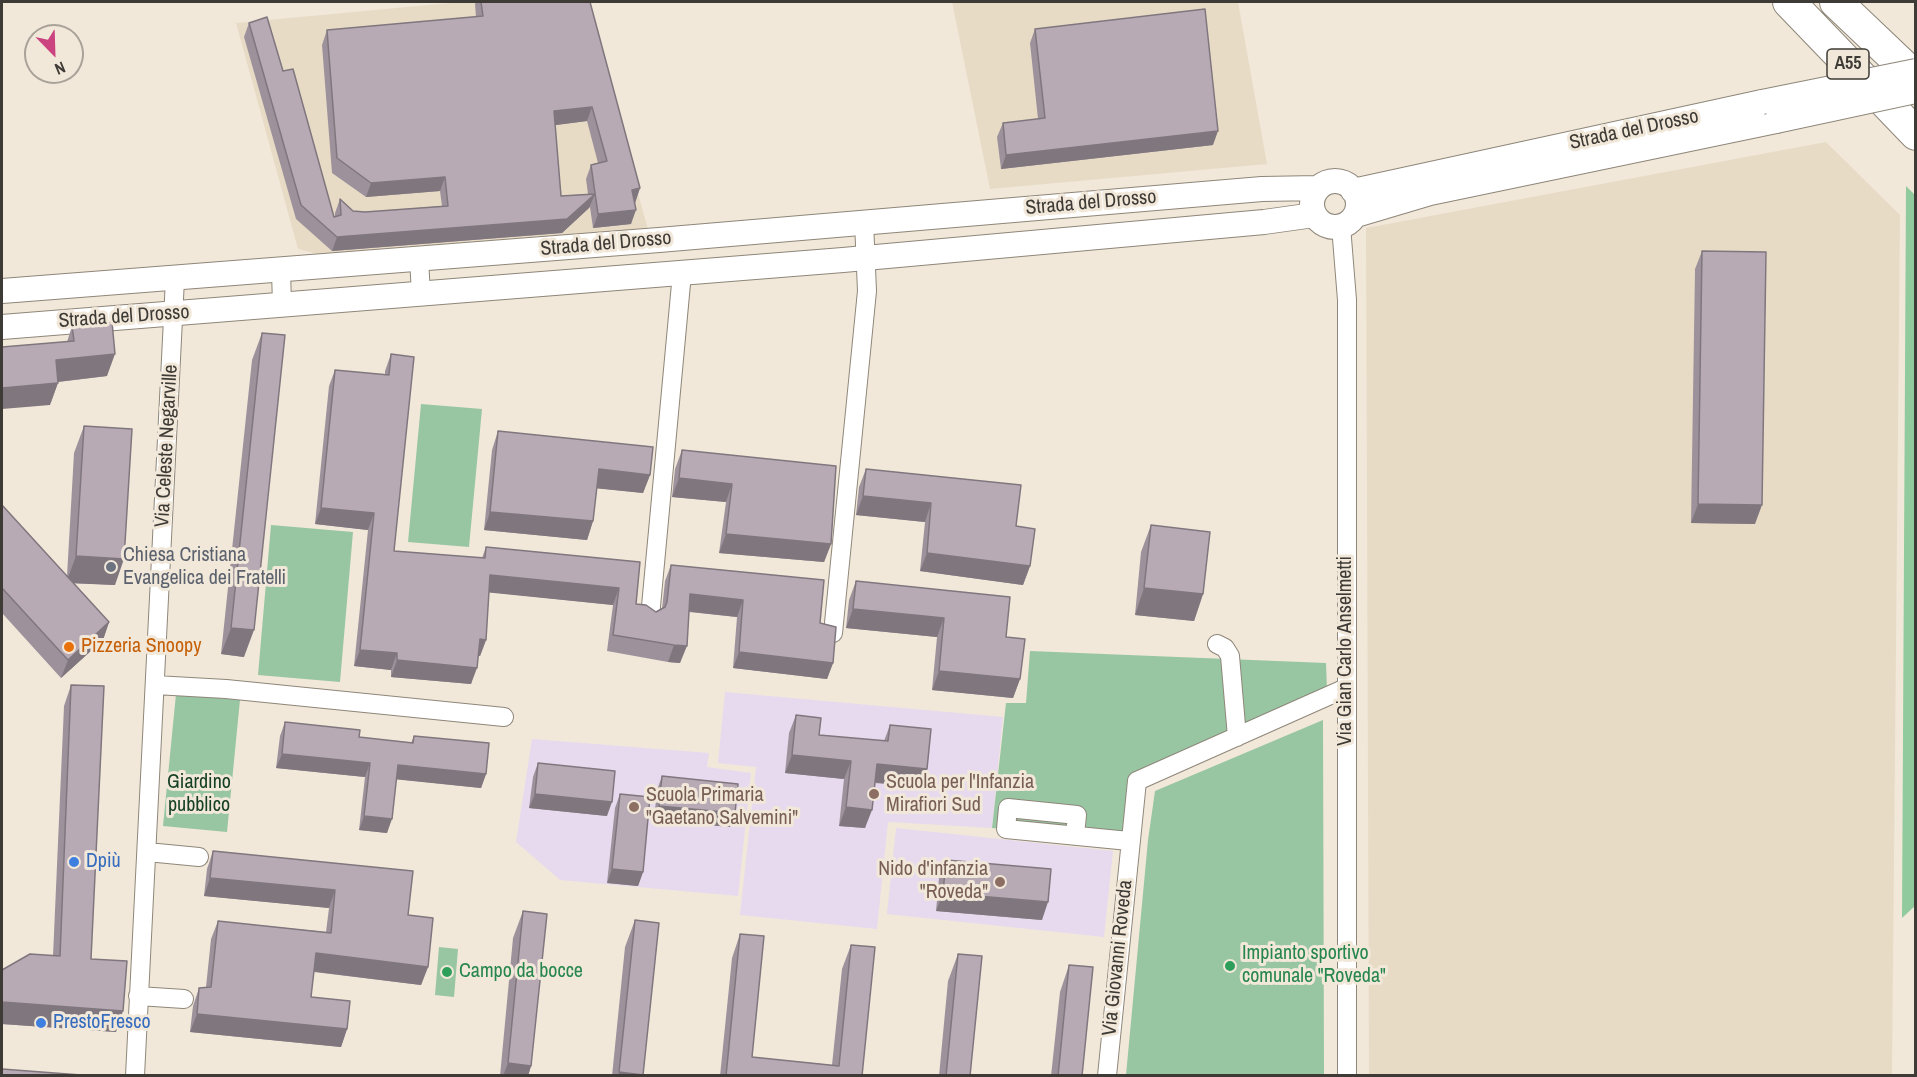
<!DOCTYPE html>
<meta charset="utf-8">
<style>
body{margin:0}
#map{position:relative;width:1917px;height:1077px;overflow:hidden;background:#f1e8da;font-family:"Archivo Narrow",sans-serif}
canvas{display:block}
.frame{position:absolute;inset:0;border:3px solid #3e3a35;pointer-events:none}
.north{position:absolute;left:24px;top:24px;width:60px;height:60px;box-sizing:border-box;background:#f1e8da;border:2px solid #a9a298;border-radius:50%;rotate:157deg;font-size:16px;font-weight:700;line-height:24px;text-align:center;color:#3e3a35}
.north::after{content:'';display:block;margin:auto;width:21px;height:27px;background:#cb437f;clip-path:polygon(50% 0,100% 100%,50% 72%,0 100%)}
</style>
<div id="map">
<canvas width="1917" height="1077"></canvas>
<div class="frame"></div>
<div class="north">N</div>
</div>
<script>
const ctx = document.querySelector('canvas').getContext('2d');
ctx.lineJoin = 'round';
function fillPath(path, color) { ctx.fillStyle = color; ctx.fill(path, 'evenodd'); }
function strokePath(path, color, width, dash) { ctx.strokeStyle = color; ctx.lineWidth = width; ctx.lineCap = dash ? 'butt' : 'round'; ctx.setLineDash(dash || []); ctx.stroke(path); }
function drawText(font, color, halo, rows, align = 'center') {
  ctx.font = font + ' "Archivo Narrow",sans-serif'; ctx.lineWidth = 6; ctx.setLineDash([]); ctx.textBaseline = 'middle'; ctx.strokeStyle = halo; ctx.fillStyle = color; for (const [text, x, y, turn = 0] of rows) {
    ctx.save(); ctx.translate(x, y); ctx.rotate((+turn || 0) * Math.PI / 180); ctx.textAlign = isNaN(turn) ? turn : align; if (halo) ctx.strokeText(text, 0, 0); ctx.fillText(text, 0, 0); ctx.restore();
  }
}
fillPath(new Path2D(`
 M 460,2 L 584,2 L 648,229 L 333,258 L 298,249 L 236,23 Z
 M 952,2 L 1238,2 L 1267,164 L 990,189 Z
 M 1826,142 L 1900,215 L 1892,1075 L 1369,1075 L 1366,228 Z`), '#e8dbc6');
fillPath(new Path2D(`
 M 725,692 L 1003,717 L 992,828 L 888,822 L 877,929 L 740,915 L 756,767 L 718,763 Z
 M 532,739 L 709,753 L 707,767 L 751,773 L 738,896 L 560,880 L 516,842 Z
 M 896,828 L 1113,851 L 1104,937 L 887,914 Z`), '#e7daee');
fillPath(new Path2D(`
 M 421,404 L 482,409 L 469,547 L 408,542 Z
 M 271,525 L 353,532 L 340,682 L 258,675 Z
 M 1030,651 L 1326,663 L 1327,690 L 1130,776 L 1122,840 L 992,828 L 1006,703 L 1026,703 Z
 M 176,694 L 240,700 L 227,832 L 163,826 Z
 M 1323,720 L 1324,1075 L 1126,1075 L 1148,840 L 1155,791 Z
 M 439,947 L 458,949 L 454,997 L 435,995 Z`), '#98c6a2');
fillPath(new Path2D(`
 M 1906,186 L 1916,196 L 1916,905 L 1902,918 Z`), '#90ca9d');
const street = new Path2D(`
 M 1341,226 L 1347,300 L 1347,1076
 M 419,259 L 421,294
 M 281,270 L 282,305
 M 650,617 L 682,273
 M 833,633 L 867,291 L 864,222
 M 1217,644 L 1225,648 L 1230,656 L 1237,737
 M 155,685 L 226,689 L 504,717
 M 1075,835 L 1077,815 L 1008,808 L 1006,829 L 1129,841
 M 147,852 L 199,857
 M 138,996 L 184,999
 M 135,1076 L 175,279
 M 1107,1076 L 1137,781 L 1346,688`);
const secondary = new Path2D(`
 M1312 204a23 23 0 1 1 46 0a23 23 0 1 1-46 0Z
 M 1353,191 L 1762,102
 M 1356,215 L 1430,193 L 1776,121
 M 2,291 L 659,240 L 1262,189 L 1318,188
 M 2,327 L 843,260 L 1264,222 L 1314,215`);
const highway = new Path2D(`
 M 1789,2 L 1916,134
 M 1836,2 L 1916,78`);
strokePath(street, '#8e8679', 20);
strokePath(secondary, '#8e8679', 26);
strokePath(highway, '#8e8679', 34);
strokePath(street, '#fff', 18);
strokePath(secondary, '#fff', 24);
strokePath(highway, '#fff', 32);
const secondaryBridge = new Path2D(`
 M 1762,102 L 1916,71
 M 1776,121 L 1916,91`);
strokePath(secondaryBridge, '#8e8679', 26, []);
strokePath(secondaryBridge, '#fff', 24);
fillPath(new Path2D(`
 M 476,2 L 590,2 L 640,188 L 635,203 L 631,224 L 593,228 L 590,207 L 562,233 L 332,251 L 296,219 L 244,37 L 249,23 L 283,71 L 334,217 L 335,216 L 335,213 L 340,199 L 353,211 L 365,212 L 442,206 L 440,191 L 366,197 L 332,173 L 322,45 L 327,30 L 476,17 L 475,4 ZM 587,121 L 598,163 L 591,165 L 586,179 L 588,194 L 561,196 L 555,125 Z
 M 1035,29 L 1213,145 L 1001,169 L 997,137 L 1003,123 L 1038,119 L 1030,43 Z
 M 1702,251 L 1755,524 L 1691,523 L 1695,269 Z
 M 72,326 L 107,376 L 58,382 L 50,405 L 67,342 Z
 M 262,333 L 244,657 L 221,654 L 252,360 Z
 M 391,354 L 394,551 L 482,558 L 486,547 L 640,562 L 636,604 L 656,612 L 662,609 L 665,581 L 671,565 L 820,623 L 833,663 L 827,679 L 733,668 L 737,617 L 689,612 L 680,663 L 668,662 L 607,651 L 613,605 L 489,592 L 486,640 L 480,656 L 478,656 L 471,684 L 391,677 L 391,670 L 354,666 L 368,530 L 315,524 L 329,386 L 335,370 L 385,375 L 385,371 Z
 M 84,426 L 115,585 L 74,583 L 109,622 L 103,640 L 61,678 L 2,613 L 2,505 L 67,576 L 74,453 Z
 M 498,431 L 650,475 L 643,493 L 597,488 L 593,521 L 587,540 L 484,530 L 492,450 Z
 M 682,450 L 831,544 L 824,562 L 719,553 L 726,502 L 672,497 L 675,469 Z
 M 866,469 L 1016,526 L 1030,566 L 1023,585 L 920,571 L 925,522 L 856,515 L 859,487 Z
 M 1151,525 L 1203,594 L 1194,621 L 1135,615 L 1141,552 Z
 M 856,581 L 1006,637 L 1020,679 L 1013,698 L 932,690 L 937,637 L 846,628 L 849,600 Z
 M 71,685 L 91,959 L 116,1032 L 2,1024 L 2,970 L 53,956 L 64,706 Z
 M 796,715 L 819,735 L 884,741 L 890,725 L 920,787 L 875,783 L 865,828 L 839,826 L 844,779 L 785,773 L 789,733 Z
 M 285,722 L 359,737 L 411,743 L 414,736 L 486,774 L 481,788 L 396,779 L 387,833 L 359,830 L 365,777 L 276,768 L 280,736 Z
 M 538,763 L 607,816 L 529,808 L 533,777 Z
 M 662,776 L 730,827 L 654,820 L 657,790 Z
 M 620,794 L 643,872 L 638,886 L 607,883 L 615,808 Z
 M 213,851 L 408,915 L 428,967 L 421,985 L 314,972 L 311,997 L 347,1029 L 341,1047 L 190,1032 L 193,1006 L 199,988 L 206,987 L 211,939 L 218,921 L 326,932 L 329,908 L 204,896 L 207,869 Z
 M 946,860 L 1042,920 L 936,911 L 939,878 Z
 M 523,911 L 531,1066 L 528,1076 L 500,1076 L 513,938 Z
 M 635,920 L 643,1076 L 612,1076 L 625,947 Z
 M 740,934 L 752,1057 L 832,1065 L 842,969 L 851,945 L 862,1076 L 720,1076 L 732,958 Z
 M 958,954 L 970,1076 L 939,1076 L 948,981 Z
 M 1069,965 L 1082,1076 L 1051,1076 L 1060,992 Z`), '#9d929b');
fillPath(new Path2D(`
 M 592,107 L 587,121 L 549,126 L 554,111 Z
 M 1218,131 L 1213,145 L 1001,169 L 1006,155 Z
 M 445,177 L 440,191 L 366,197 L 371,183 Z
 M 640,188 L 635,203 L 627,204 L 632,190 Z
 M 595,194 L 589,208 L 562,233 L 332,251 L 337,237 Z
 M 636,210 L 631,224 L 593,228 L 598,214 Z
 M 115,354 L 107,376 L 48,383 L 56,360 Z
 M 58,383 L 50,405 L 2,409 L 2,388 Z
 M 599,469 L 650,475 L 643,493 L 593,488 Z
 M 679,478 L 732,484 L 726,502 L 672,497 Z
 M 863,496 L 931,503 L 925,522 L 856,515 Z
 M 1698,504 L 1762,505 L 1755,524 L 1691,523 Z
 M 321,508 L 374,513 L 368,530 L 315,524 Z
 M 490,512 L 593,521 L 587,540 L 484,530 Z
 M 726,534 L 831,544 L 824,562 L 719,553 Z
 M 927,553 L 1030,566 L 1023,585 L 920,571 Z
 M 76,556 L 124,559 L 115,585 L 66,583 Z
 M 490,575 L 619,588 L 613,605 L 484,592 Z
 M 1144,588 L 1203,594 L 1194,621 L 1135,615 Z
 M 690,594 L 743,600 L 737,617 L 684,611 Z
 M 853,609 L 944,618 L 937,637 L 846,628 Z
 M 109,622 L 103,640 L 61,678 L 68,660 Z
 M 231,628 L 254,630 L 244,657 L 221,654 Z
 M 480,639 L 486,640 L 480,656 L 474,656 Z
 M 674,645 L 687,646 L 680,663 L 668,662 Z
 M 360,650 L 397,653 L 391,670 L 354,666 Z
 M 739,652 L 833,663 L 827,679 L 733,668 Z
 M 397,660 L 477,668 L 471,684 L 391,677 Z
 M 939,671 L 1020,679 L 1013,698 L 932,690 Z
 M 282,754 L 370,763 L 365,777 L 276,768 Z
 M 792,755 L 851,761 L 844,779 L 785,773 Z
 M 877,764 L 927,769 L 920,787 L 870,782 Z
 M 398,765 L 486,774 L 481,788 L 393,779 Z
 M 535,794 L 612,802 L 607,816 L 529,808 Z
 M 659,806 L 735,813 L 730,827 L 654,820 Z
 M 846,807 L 872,810 L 865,828 L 839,826 Z
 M 364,816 L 392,819 L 387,833 L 359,830 Z
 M 612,869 L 643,872 L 638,886 L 607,883 Z
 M 210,878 L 335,890 L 329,908 L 204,896 Z
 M 943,893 L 1048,902 L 1042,920 L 936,911 Z
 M 316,953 L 428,967 L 421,985 L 309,971 Z
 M 2,1002 L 123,1011 L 116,1032 L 2,1024 Z
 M 197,1014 L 347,1029 L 341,1047 L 190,1032 Z
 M 508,1063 L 531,1066 L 528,1076 L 503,1076 Z
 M 619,1072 L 643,1075 L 618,1076 Z`), '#80777e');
const building = new Path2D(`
 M 481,2 L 590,2 L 640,188 L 632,190 L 636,210 L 598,214 L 591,165 L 607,161 L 592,107 L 554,111 L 561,196 L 595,194 L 567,219 L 337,237 L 301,205 L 249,23 L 267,17 L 283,71 L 293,69 L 334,217 L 341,215 L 340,199 L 353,211 L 365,212 L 448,206 L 445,177 L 371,183 L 337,158 L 327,30 L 483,16 Z
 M 1205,9 L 1218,131 L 1006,155 L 1003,123 L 1045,118 L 1035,29 Z
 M 1702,251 L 1766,252 L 1762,505 L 1698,504 Z
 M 112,322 L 115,354 L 56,360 L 58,383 L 2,388 L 2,347 L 74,341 L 72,326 Z
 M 262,333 L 285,335 L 254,630 L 231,628 Z
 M 391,354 L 414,357 L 394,551 L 485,558 L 486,547 L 640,562 L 636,604 L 646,605 L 656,612 L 665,607 L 667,602 L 671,565 L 824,580 L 820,623 L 836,627 L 833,663 L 739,652 L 743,600 L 690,594 L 687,646 L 674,645 L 613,635 L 619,588 L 490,575 L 486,640 L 480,639 L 477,668 L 397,660 L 397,653 L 360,650 L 374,513 L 321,508 L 335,370 L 389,375 Z
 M 84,426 L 132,429 L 124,559 L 76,556 Z
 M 498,431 L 653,447 L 650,475 L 599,469 L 593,521 L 490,512 Z
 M 682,450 L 836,466 L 831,544 L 726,534 L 732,484 L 679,478 Z
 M 866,469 L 1021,485 L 1016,526 L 1035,529 L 1030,566 L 927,553 L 931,503 L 863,496 Z
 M 2,505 L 109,622 L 68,660 L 2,588 Z
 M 1151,525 L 1210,532 L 1203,594 L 1144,588 Z
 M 856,581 L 1010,597 L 1006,637 L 1025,639 L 1020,679 L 939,671 L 944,618 L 853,609 Z
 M 71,685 L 104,686 L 91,959 L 127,961 L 123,1011 L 2,1002 L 2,970 L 30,954 L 60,956 Z
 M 796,715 L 821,718 L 819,735 L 888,741 L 890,725 L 931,729 L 927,769 L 877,764 L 872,810 L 846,807 L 851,761 L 792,755 Z
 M 285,722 L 360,730 L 359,737 L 413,743 L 414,736 L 489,743 L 486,774 L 398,765 L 392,819 L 364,816 L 370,763 L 282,754 Z
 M 538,763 L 615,771 L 612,802 L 535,794 Z
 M 662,776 L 738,784 L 735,813 L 659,806 Z
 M 620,794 L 650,797 L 643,872 L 612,869 Z
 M 213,851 L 413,871 L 408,915 L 433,918 L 428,967 L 316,953 L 311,997 L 350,1001 L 347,1029 L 197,1014 L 199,988 L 211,987 L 218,921 L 331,933 L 335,890 L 210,878 Z
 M 946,860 L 1051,869 L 1048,902 L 943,893 Z
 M 523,911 L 547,914 L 531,1066 L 508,1063 Z
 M 635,920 L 659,923 L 643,1075 L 619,1072 Z
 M 740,934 L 764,936 L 752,1057 L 839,1066 L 851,945 L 875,947 L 862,1076 L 726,1076 Z
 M 958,954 L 982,956 L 970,1076 L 946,1076 Z
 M 1069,965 L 1093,967 L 1082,1076 L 1058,1076 Z
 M 2,1069 L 81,1075 L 81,1076 L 2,1076 Z`);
fillPath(building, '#b7aab4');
strokePath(building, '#80777e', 1.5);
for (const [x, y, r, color] of [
 [111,567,6,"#6b7280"],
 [69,647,6,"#e8710a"],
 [874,794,6,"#8d6e63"],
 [634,807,6,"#8d6e63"],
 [74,862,6,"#3f7fe0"],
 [1000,882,6,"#8d6e63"],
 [1230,966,6,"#2e9e5b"],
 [447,972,6,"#2e9e5b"],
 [41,1023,6,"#3f7fe0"]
]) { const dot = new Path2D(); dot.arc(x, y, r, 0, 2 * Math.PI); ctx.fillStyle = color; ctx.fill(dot); strokePath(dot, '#f1e8da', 2); }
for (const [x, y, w] of [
 [1848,64,42]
]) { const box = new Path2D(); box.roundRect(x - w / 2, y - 15, w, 30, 4.5); ctx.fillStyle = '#f1e8da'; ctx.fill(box); strokePath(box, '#3e3a35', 1.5); }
drawText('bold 18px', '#3e3a35', null, [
 ["A55",1848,64]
]);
drawText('20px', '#3e3a35', '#f1e8da', [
 ["Strada del Drosso",1634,130,-12],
 ["Strada del Drosso",1091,203,-5],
 ["Strada del Drosso",606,244,-5],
 ["Strada del Drosso",124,317,-4],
 ["Via Celeste Negarville",167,446,-87],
 ["Via Gian Carlo Anselmetti",1346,651,-90],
 ["Via Giovanni Roveda",1118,958,-84]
]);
drawText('20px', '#5b616d', '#f1e8da', [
 ["Chiesa Cristiana",123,556],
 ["Evangelica dei Fratelli",123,579]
], 'left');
drawText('20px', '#c56008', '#f1e8da', [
 ["Pizzeria Snoopy",81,647]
], 'left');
drawText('20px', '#154023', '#f1e8da', [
 ["Giardino",199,783],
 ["pubblico",199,806]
]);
drawText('20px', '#785e54', '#f1e8da', [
 ["Scuola per l'Infanzia",886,783],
 ["Mirafiori Sud",886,806],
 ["Scuola Primaria",646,796],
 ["\"Gaetano Salvemini\"",646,819],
 ["Nido d'infanzia",988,870,"right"],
 ["\"Roveda\"",988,893,"right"]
], 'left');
drawText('20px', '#366cbe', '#f1e8da', [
 ["Dpiù",86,862],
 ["PrestoFresco",53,1023]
], 'left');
drawText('20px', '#27864d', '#f1e8da', [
 ["Impianto sportivo",1242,954],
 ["comunale \"Roveda\"",1242,977],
 ["Campo da bocce",459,972]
], 'left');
</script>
